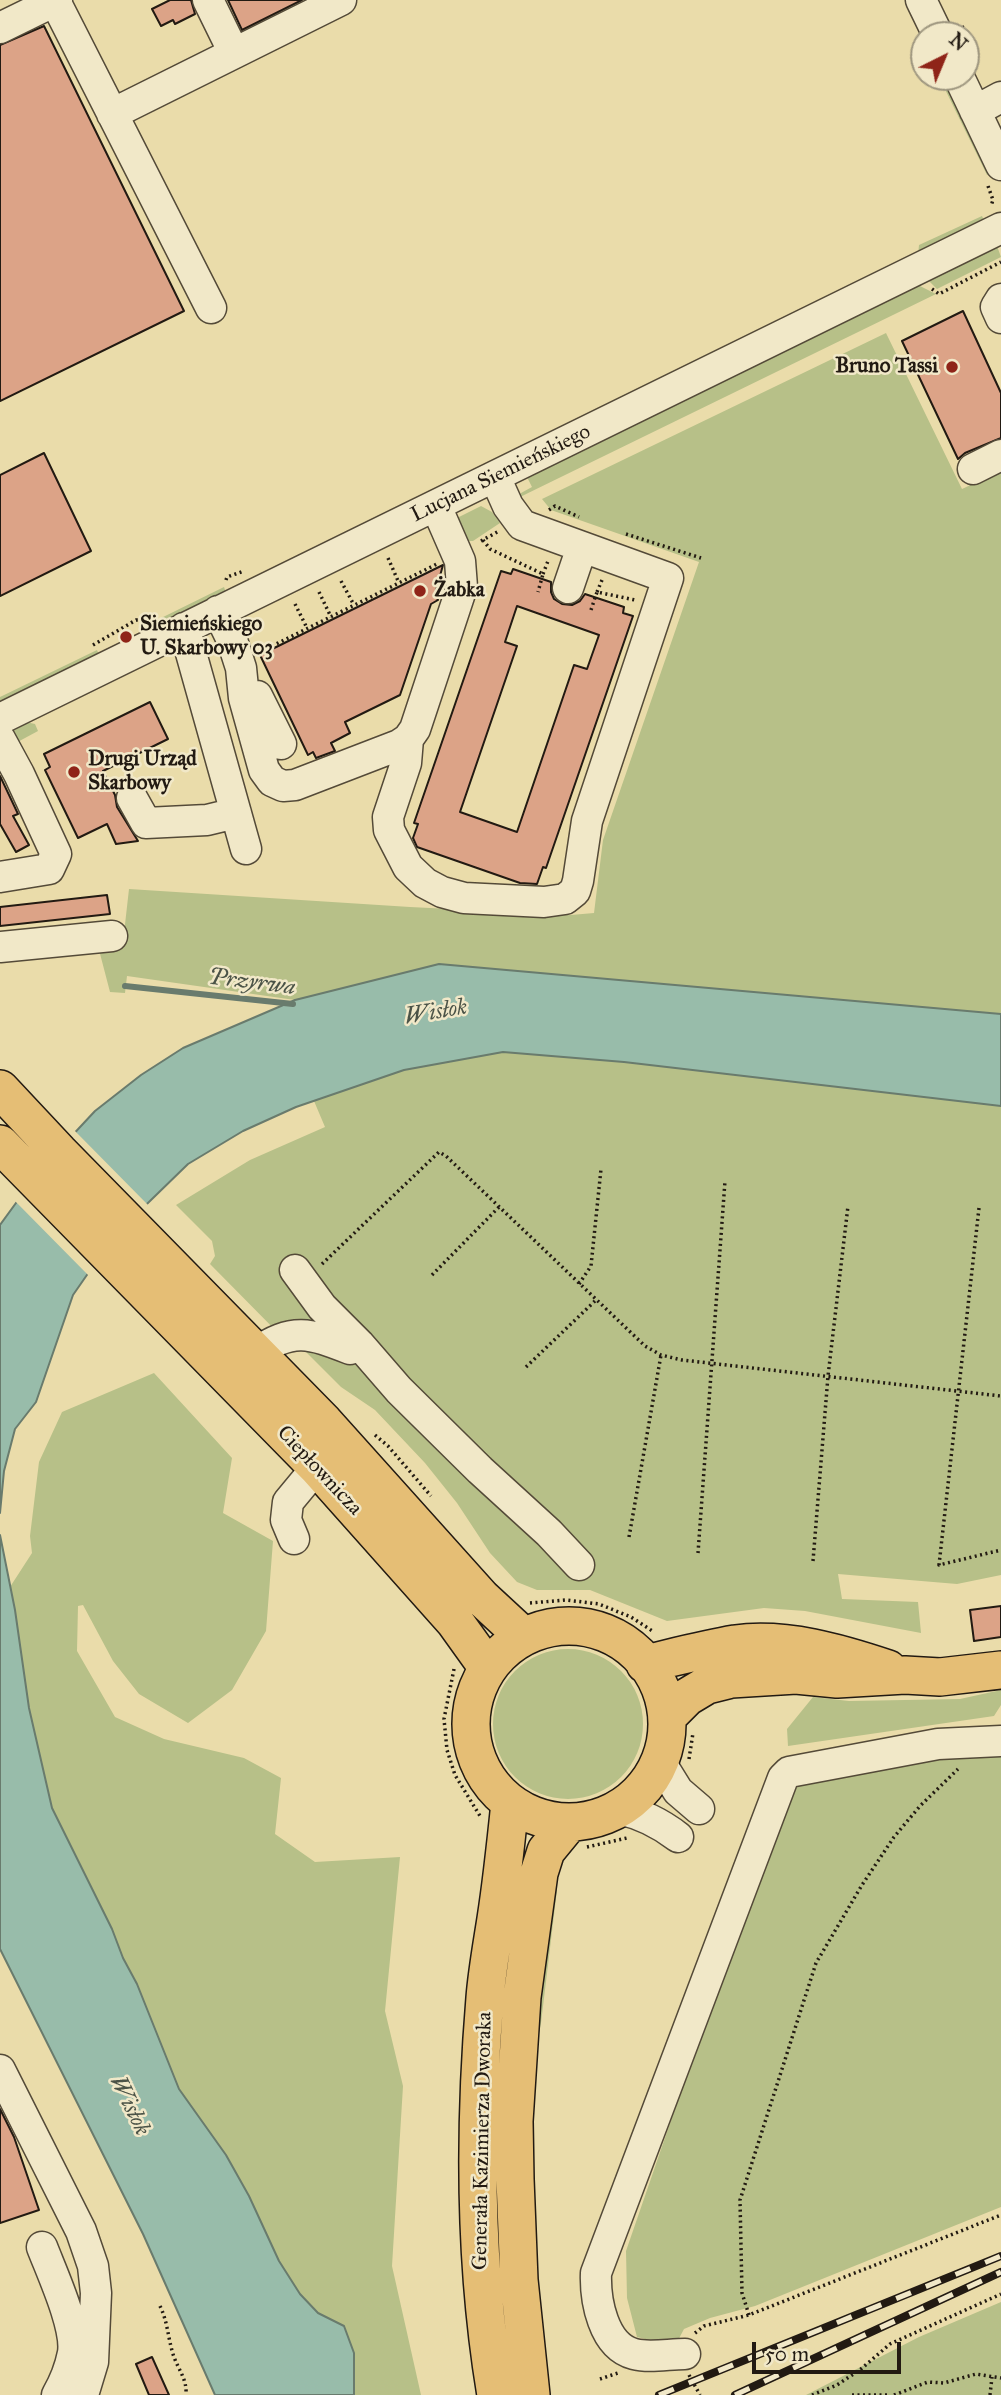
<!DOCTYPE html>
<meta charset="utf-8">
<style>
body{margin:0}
#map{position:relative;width:1001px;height:2395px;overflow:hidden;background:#eadcaa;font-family:"IM FELL Great Primer",serif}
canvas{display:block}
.north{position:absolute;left:910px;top:21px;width:70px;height:70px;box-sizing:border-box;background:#f1e8c8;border:2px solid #9e967f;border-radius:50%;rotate:43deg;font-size:19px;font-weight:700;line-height:28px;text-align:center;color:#221a12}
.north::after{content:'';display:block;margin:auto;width:24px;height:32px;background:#8f2418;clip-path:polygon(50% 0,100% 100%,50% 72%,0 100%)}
.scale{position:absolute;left:752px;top:2342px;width:149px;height:32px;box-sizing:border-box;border:4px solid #221a12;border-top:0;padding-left:9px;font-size:21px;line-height:24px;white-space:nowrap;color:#221a12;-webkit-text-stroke:5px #f1e8c8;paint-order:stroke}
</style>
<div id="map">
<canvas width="1001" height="2395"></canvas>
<div class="north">N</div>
<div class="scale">50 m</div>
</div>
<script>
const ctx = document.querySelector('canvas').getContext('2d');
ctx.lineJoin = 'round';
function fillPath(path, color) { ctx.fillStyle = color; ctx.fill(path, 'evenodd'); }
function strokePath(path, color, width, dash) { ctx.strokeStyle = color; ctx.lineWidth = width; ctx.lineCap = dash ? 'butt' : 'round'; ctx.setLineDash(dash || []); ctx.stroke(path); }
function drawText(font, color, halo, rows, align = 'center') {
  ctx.font = font + ' "IM FELL Great Primer",serif'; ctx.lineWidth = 5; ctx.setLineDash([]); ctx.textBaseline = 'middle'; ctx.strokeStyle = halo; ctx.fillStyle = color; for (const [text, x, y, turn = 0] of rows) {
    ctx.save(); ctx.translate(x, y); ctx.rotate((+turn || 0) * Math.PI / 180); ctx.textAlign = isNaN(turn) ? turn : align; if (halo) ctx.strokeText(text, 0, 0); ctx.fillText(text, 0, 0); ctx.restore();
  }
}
fillPath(new Path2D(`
 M 939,77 L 943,77 L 991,173 L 987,175 Z
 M 982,216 L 985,223 L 918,255 L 919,245 Z
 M 997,246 L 1001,257 L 937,289 L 928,280 Z
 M 918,285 L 936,294 L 520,497 L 521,493 L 532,487 L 527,477 Z
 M 886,333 L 962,489 L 1001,471 L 1001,1014 L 439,964 L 295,1000 L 127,976 L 125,993 L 110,992 L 98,946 L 123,942 L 129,889 L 410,907 L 571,915 L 594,913 L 603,840 L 699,562 L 551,510 L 542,499 Z
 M 481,506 L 492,512 L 500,523 L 473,541 L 468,541 L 458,522 L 459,517 Z
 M 224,587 L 226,593 L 157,627 L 155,621 Z
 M 97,650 L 99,655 L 0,704 L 0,697 Z
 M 26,722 L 35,724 L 38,731 L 12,745 L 10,733 Z
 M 503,1052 L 624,1062 L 1001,1106 L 1001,1575 L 957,1584 L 838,1574 L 842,1599 L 918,1602 L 921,1633 L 805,1611 L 764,1608 L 667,1621 L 590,1590 L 537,1590 L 517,1582 L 490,1553 L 457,1503 L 425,1463 L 375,1410 L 341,1387 L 303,1349 L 287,1342 L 210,1264 L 215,1256 L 212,1241 L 176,1205 L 250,1160 L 325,1127 L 314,1101 L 404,1070 Z
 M 154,1373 L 232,1458 L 223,1513 L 273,1541 L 266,1631 L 232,1690 L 188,1723 L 139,1694 L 113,1661 L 83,1605 L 78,1606 L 77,1651 L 115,1717 L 164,1739 L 244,1758 L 281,1778 L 275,1834 L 315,1862 L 400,1857 L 385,2011 L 403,2086 L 392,2266 L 421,2395 L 354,2395 L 354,2353 L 344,2326 L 318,2313 L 300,2294 L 279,2261 L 249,2196 L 226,2155 L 179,2089 L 137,1984 L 123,1958 L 112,1929 L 52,1808 L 29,1708 L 10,1587 L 32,1553 L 30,1536 L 39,1462 L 62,1412 Z
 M493 1724a75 75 0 1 1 150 0a75 75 0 1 1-150 0Z
 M 1001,1690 L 1001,1705 L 994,1716 L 788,1746 L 787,1729 L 813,1697 L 849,1701 L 960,1699 Z
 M 1001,1749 L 1001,2207 L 755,2306 L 710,2318 L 684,2329 L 675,2346 L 637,2337 L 627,2298 L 626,2251 L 788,1781 Z
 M 547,1888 L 557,1890 L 541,2023 L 529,2082 Z
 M 1001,2302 L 1001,2395 L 806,2395 L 919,2337 Z`), '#b7c088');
const water = new Path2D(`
 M 439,964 L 1001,1014 L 1001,1106 L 624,1062 L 503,1052 L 404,1070 L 296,1107 L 243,1131 L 188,1164 L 114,1236 L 73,1295 L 36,1402 L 15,1429 L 4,1471 L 0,1513 L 0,1225 L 40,1170 L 95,1111 L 141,1075 L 183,1048 L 295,1000 Z
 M 0,1535 L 15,1610 L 29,1708 L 52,1808 L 112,1929 L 123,1958 L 137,1984 L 179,2089 L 226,2155 L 249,2196 L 279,2261 L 300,2294 L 318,2313 L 344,2326 L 354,2353 L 354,2395 L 215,2395 L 143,2234 L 0,1949 Z`);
fillPath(water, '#98bcaa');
strokePath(water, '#697b6d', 2);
fillPath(new Path2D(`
 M 73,1129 L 149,1206 L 119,1236 L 44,1160 Z
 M 39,1166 L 114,1241 L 90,1277 L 14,1200 Z`), '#eadcaa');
strokePath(new Path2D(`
 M 125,986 L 293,1004`), '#697b6d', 6);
const building = new Path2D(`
 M 170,0 L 191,0 L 195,14 L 175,24 L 173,20 L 161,26 L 152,9 Z
 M 228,0 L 302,0 L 242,30 Z
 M 44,26 L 184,311 L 0,401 L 0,45 Z
 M 963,311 L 1001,393 L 1001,438 L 965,453 L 958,459 L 902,341 Z
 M 44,453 L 91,551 L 0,596 L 0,475 Z
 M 443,565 L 435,594 L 438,600 L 431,604 L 400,695 L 345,722 L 350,733 L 331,743 L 335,751 L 316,758 L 313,752 L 308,755 L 260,655 Z
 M 513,569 L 551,582 L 551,592 L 554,599 L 562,604 L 572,605 L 580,601 L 585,594 L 624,607 L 623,613 L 633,616 L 546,868 L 543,867 L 537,884 L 520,883 L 417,847 L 413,838 L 418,824 L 414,823 L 501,571 L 511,574 ZM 517,606 L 599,635 L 587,669 L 574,665 L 517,832 L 460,812 L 517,646 L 505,642 Z
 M 150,702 L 168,739 L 103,771 L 115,795 L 117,807 L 138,841 L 116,844 L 107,824 L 78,838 L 45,770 L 50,767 L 44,754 Z
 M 0,776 L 18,814 L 13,816 L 29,845 L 16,852 L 0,824 Z
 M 107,895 L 110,914 L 0,926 L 0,907 Z
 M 1001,1606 L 1001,1637 L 974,1641 L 970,1610 Z
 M 0,2109 L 14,2137 L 39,2210 L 0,2223 Z
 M 152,2357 L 169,2395 L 149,2395 L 136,2364 Z`);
fillPath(building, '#dca387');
strokePath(building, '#221a12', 2);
const minor = new Path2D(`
 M 208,0 L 234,53
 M 921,0 L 938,35
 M 55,1 L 211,308
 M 0,28 L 57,0
 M 959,77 L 1001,165
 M 975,111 L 1001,97
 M 112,114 L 341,0
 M 1001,299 L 996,307 L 1001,318
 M 973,469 L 1001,455
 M 568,588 L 582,547
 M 218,611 L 232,640 L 241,668 L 244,698 L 264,770 L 272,781 L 283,786 L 295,785 L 399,745 L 408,739 L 415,729 L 462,587 L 460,561 L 436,506
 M 184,628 L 246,849
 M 257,696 L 281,744
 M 0,719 L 1001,228
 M 0,739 L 19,774 L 56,854 L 49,869 L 0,877
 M 408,739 L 406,763 L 388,817 L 389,830 L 408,867 L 425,883 L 442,892 L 464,898 L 544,902 L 565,899 L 575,891 L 578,881 L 587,821 L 668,578 L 522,525 L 508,506 L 495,477
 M 132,798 L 146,823 L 207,820 L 236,813
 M 0,947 L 112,936
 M 295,1270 L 322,1307 L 360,1345 L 399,1390 L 480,1470 L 549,1533 L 579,1565
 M 255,1353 C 293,1327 309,1333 350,1349 L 360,1345
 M 294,1539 L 286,1520 L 288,1502 L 317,1467
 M 660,1762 L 678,1791 L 699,1809
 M 619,1809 C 642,1814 660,1823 678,1837
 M 0,2070 L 81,2231 L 93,2266 L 96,2293 L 93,2362 L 83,2395
 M 42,2247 C 52,2273 77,2327 73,2353 C 70,2368 64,2383 57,2395
 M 685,2354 C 669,2354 649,2358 634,2354 C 603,2346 595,2300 596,2273 L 783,1778 L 789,1772 L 938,1744 L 1001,1741`);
const major = new Path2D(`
 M 0,1089 L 59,1152 L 324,1422 L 482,1598 L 522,1635
 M 0,1144 L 317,1467 L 455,1622 L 488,1668
 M471 1724a98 98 0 1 1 196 0a98 98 0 1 1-196 0Z
 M 645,1664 C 675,1657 705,1649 735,1644 C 786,1637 840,1653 888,1669
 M 667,1717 L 687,1697 L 707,1685 L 731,1679 L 796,1675 L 837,1679 L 905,1675 L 940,1677 L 1001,1670
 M 496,2395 C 474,2264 474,2130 485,1998 C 487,1972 492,1945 496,1919 C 502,1881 506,1842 510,1803
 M 531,2395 L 519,2280 L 515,2179 L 514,2121 L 522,1997 L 539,1873 L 546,1851 L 569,1823`);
strokePath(minor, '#544a38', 33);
strokePath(major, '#221a12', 40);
strokePath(new Path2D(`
 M 962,26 L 978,60
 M 988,186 L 993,200 L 991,206
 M 932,289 L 939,294 L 1001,262
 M 549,510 L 555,506 L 579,517
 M 626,534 L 701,558
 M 483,540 L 490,549 L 543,574 L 538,592
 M 481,541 L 499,531
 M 388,558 L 399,583
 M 543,574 L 548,561
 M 226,580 L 227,577 L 244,571
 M 341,581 L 354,605
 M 319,592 L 331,617
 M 597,592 L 602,580
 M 295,604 L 307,628
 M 591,610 L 597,592 L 635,600
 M 93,645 L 136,620 L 145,620
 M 262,651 L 437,564
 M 979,1208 L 939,1565 L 1001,1550
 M 322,1264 L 439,1152 L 446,1156 L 645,1346 L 661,1355 L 682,1360 L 1001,1396
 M 432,1275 L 499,1207
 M 579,1284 L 591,1266 L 601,1169
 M 526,1367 L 596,1300
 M 375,1435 L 388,1446 L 431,1496
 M 629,1537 L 661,1355
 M 698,1553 L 725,1181
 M 813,1561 L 828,1376 L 848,1206
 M 530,1603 L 566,1600 L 599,1604 L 631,1617 L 654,1632
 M 454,1669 L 444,1719 L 447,1750 L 455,1775 L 480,1816
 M 689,1759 L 693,1733
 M 587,1847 L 627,1838
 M 160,2306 C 168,2322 168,2340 174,2357 C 179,2371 187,2379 186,2395
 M 749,2315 L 742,2293 L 740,2200 L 816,1963 L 862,1885 L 894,1837 L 920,1806 L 958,1769
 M 695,2333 L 704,2326 L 749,2315 L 1001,2215
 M 689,2375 L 700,2395
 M 600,2379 L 618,2373
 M 812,2395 L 837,2385 L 861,2369 L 890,2344 L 1001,2294
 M 852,2395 L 888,2395
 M 894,2395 L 928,2382 L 944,2383 L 976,2374 L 1001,2378
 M 990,2395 L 992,2377`), '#221a12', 3.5, [2, 3.5]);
strokePath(minor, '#f1e8c8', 30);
strokePath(major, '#e5be75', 37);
const rail = new Path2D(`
 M 659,2395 L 1001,2256
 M 735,2395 L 1001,2272`);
strokePath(rail, '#221a12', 8);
strokePath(rail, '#f1e8c8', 5, [16]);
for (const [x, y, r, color] of [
 [952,367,7,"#8f2418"],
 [420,591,7,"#8f2418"],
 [126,637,7,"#8f2418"],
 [74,772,7,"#8f2418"]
]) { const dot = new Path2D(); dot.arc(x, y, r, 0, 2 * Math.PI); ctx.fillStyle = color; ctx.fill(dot); strokePath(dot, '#f1e8c8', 2.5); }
drawText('bold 21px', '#221a12', '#f1e8c8', [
 ["Bruno Tassi",938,367,"right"],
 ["Żabka",434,591],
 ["Siemieńskiego",140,625],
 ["U. Skarbowy 03",140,649],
 ["Drugi Urząd",88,760],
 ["Skarbowy",88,784]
], 'left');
drawText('21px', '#221a12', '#f1e8c8', [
 ["Lucjana Siemieńskiego",501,474,-26],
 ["Ciepłownicza",319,1471,47],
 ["Generała Kazimierza Dworaka",483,2141,-89]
]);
drawText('italic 23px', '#4b5347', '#f1e8c8', [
 ["Przyrwa",252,983,7],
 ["Wisłok",436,1013,-10],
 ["Wisłok",129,2106,64]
]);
</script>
